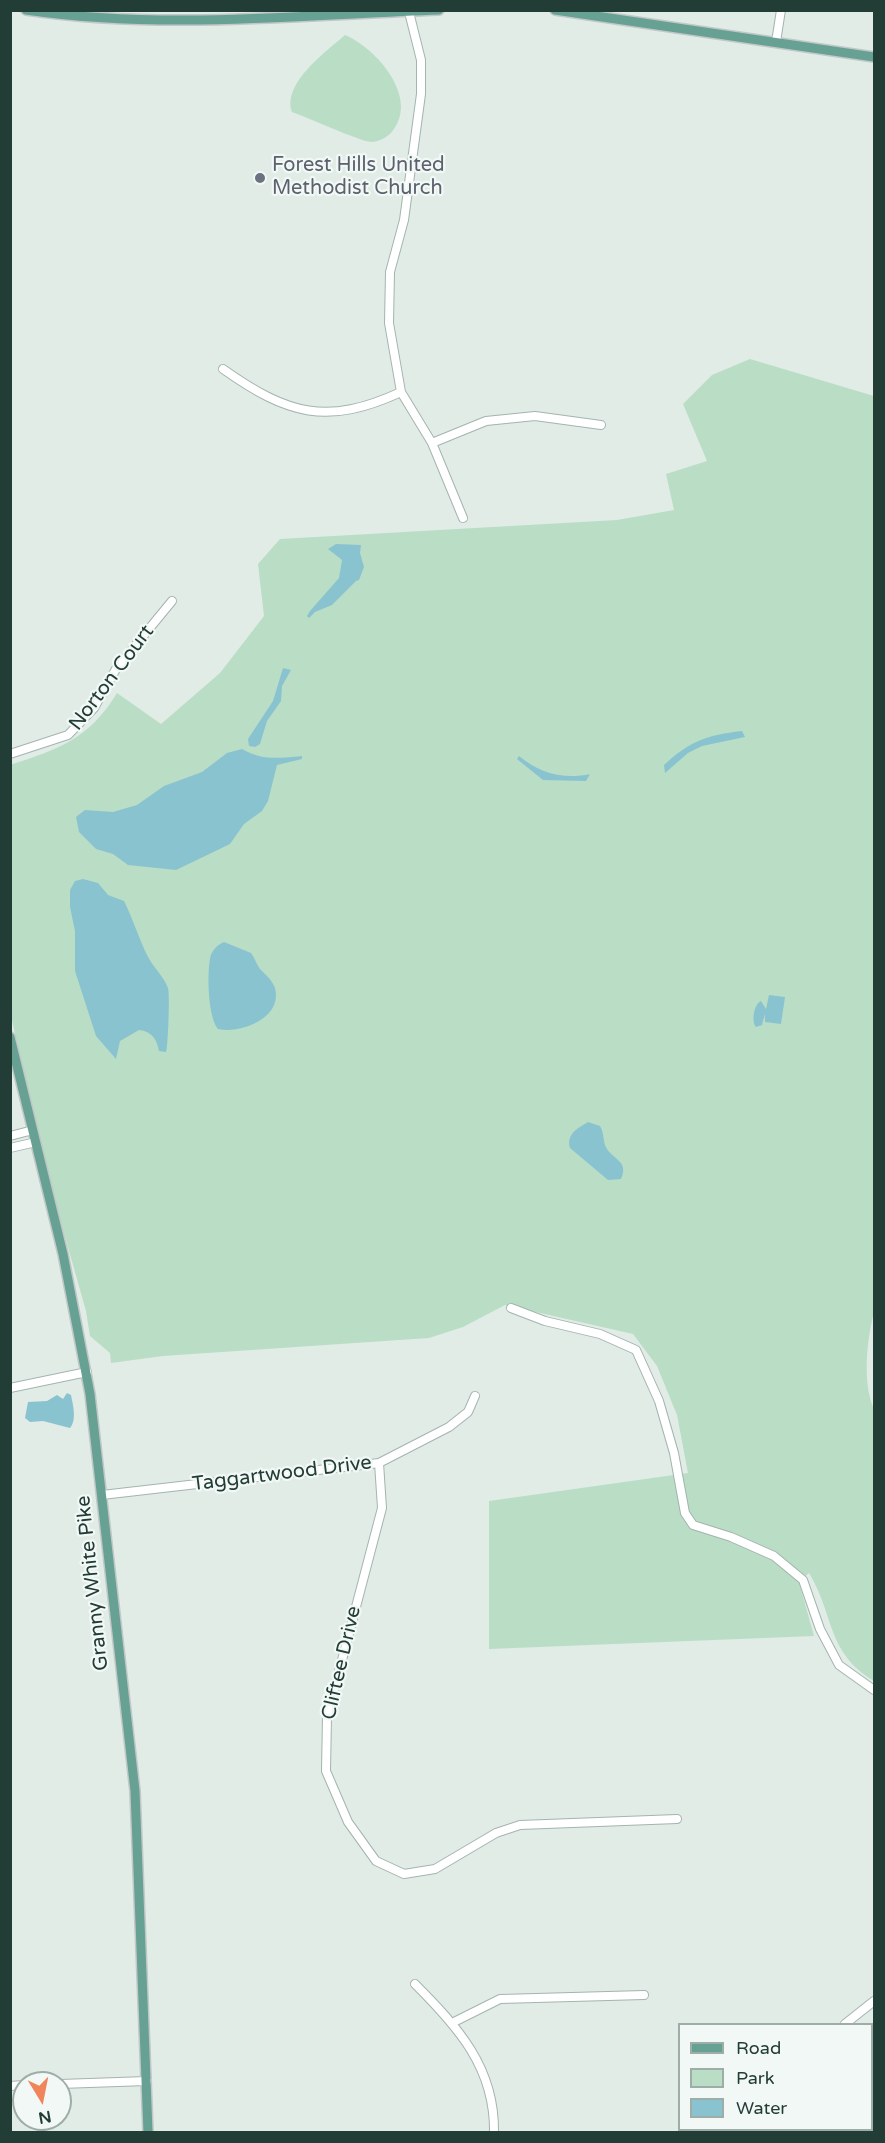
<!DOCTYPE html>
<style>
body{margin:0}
#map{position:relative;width:885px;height:2143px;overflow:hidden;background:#e1ece7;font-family:"Varela Round",sans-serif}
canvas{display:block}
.frame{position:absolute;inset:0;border:12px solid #223c36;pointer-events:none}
.legend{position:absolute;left:678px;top:2023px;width:195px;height:108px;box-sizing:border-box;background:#f2f8f5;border:2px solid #9fada9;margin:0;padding:8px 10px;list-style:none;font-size:18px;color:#223c36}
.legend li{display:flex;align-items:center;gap:12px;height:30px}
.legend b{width:30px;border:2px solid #9fada9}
.north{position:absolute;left:12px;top:2071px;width:60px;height:60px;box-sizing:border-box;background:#f2f8f5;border:2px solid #9fada9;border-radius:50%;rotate:170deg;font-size:16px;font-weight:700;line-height:24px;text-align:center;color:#223c36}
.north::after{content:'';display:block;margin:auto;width:21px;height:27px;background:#f0845b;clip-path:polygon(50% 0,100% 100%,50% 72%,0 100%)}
</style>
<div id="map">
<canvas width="885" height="2143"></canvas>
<div class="frame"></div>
<ul class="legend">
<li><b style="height:8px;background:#66a193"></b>Road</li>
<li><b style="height:16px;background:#baddc5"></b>Park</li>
<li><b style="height:16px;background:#8ac3d0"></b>Water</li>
</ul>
<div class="north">N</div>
</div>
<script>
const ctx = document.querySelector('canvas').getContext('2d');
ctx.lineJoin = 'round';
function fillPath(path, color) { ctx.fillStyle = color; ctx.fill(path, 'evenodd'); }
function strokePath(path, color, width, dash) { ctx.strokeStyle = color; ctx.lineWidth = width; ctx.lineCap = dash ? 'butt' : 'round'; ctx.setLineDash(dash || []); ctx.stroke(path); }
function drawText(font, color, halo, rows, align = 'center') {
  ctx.font = font + ' "Varela Round",sans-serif'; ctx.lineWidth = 4.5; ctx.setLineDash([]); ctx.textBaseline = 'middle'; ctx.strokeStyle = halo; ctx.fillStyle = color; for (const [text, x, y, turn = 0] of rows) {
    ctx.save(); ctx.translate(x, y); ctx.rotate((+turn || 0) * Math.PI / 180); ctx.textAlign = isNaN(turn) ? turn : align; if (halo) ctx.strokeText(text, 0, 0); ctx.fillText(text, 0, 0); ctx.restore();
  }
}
fillPath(new Path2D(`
 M 345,35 C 376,48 418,96 394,129 C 390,136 379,142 371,142 C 359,141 307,117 292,112 C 282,83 327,51 345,35 Z
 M 750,359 L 874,396 L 874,1312 C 867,1339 862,1383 874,1409 L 874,1681 C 826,1652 835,1616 809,1573 L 799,1582 L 814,1636 L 489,1649 L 489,1501 L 688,1473 L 677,1415 L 657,1366 L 633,1334 L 505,1305 L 463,1327 L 429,1338 L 163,1356 L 111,1363 L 110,1353 L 90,1336 L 86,1311 L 47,1173 L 11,1016 L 10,765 C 59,749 89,739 117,693 L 161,724 L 220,673 L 264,616 L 258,564 L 280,539 L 617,520 L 674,510 L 666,474 L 707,461 L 683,404 L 712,375 Z`), '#baddc5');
fillPath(new Path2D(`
 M 336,544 L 361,545 L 360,553 L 364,567 L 359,580 L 356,581 L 332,605 L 315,612 L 309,618 L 307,616 L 310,611 L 339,578 L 342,560 L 328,549 Z
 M 283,668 L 291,670 L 282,686 L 281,701 L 267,721 L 260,744 L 255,747 L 249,746 L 248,739 L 273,701 Z
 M 742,731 L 745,737 L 702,746 L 688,753 L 665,773 L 664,765 C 690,741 707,735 742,731 Z
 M 242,749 C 262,761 280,758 302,756 L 302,759 L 277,765 L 268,801 L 262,811 L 244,824 L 230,844 L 176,870 L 128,865 L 113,854 L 96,849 L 79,832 L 76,817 L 85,810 L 113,812 L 137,805 L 164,786 L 202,772 L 227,753 Z
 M 519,756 C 539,773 564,780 590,774 L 586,781 L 543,780 L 517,759 Z
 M 83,879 L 98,883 L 108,895 L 124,901 C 133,919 139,939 148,957 C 154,968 164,977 168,988 C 170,994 168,1049 166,1052 L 159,1051 C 157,1040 152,1031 139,1030 L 120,1041 L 116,1059 L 96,1036 L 75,971 L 75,931 L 70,907 L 70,890 L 75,881 Z
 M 224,942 L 251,953 C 255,958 256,964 260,969 C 266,975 272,980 275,988 C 283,1018 241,1034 218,1029 C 208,1017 207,975 210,959 C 211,951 217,945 224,942 Z
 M 769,995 L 785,997 L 781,1024 L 765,1022 L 765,1014 L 762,1025 L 756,1027 C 751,1021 754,1004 761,1001 L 766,1009 Z
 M 588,1122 L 600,1126 C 604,1133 603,1139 605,1145 C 610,1159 630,1160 621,1179 L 608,1180 L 570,1148 C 566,1134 578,1128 588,1122 Z
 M 67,1393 L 71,1395 C 73,1405 77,1420 70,1428 L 43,1421 L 30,1422 L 25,1418 L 28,1402 L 47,1401 L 57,1395 L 63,1399 Z`), '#8ac3d0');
const minor = new Path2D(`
 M 409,12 L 421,60 L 421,94 L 404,220 L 390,272 L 389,323 L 401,392 L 432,443 L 463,518
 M 776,42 L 781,10
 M 223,369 C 288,415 327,426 401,392
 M 432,443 L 486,421 L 535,416 L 601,425
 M 10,754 L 68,735 L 94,708 L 116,669 L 172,601
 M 10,1136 L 33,1130
 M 10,1148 L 36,1142
 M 511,1308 L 545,1321 L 600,1334 L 636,1350 L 659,1401 L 674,1453 L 685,1513 L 693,1525 L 731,1537 L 774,1556 L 803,1580 L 820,1629 L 839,1665 L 874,1690
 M 10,1388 L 87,1372
 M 379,1463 L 382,1508 L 327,1717 L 326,1771 L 348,1822 L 376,1861 L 404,1874 L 435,1869 L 496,1833 L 520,1825 L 677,1819
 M 102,1495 L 379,1463 L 449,1427 L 468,1412 L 475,1396
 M 415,1984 C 458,2027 495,2068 494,2132
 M 454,2022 L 500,1999 L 644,1995
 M 845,2024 L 874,2001
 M 60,2084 L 147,2081
 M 10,2086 L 24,2085
 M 783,2130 L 786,2132
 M 741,2132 L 744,2130`);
const major = new Path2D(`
 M 26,10 C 162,30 302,15 439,10
 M 555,10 L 874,57
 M 10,1037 L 63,1254 L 90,1394 L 135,1791 L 148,2132`);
strokePath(minor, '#a4b4ae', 10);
strokePath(major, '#c1c8c7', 12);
strokePath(minor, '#fff', 8);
strokePath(major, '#66a193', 9);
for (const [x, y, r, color] of [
 [260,178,6,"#6b7280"]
]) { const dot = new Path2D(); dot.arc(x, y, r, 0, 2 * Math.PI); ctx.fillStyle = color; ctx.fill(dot); strokePath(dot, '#f2f8f5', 2); }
drawText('20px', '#5b616d', '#f2f8f5', [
 ["Forest Hills United",272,166],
 ["Methodist Church",272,189]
], 'left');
drawText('20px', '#223c36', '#f2f8f5', [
 ["Norton Court",112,678,-53],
 ["Taggartwood Drive",282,1474,-7],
 ["Granny White Pike",93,1583,-96],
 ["Cliftee Drive",342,1663,-77]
]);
</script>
